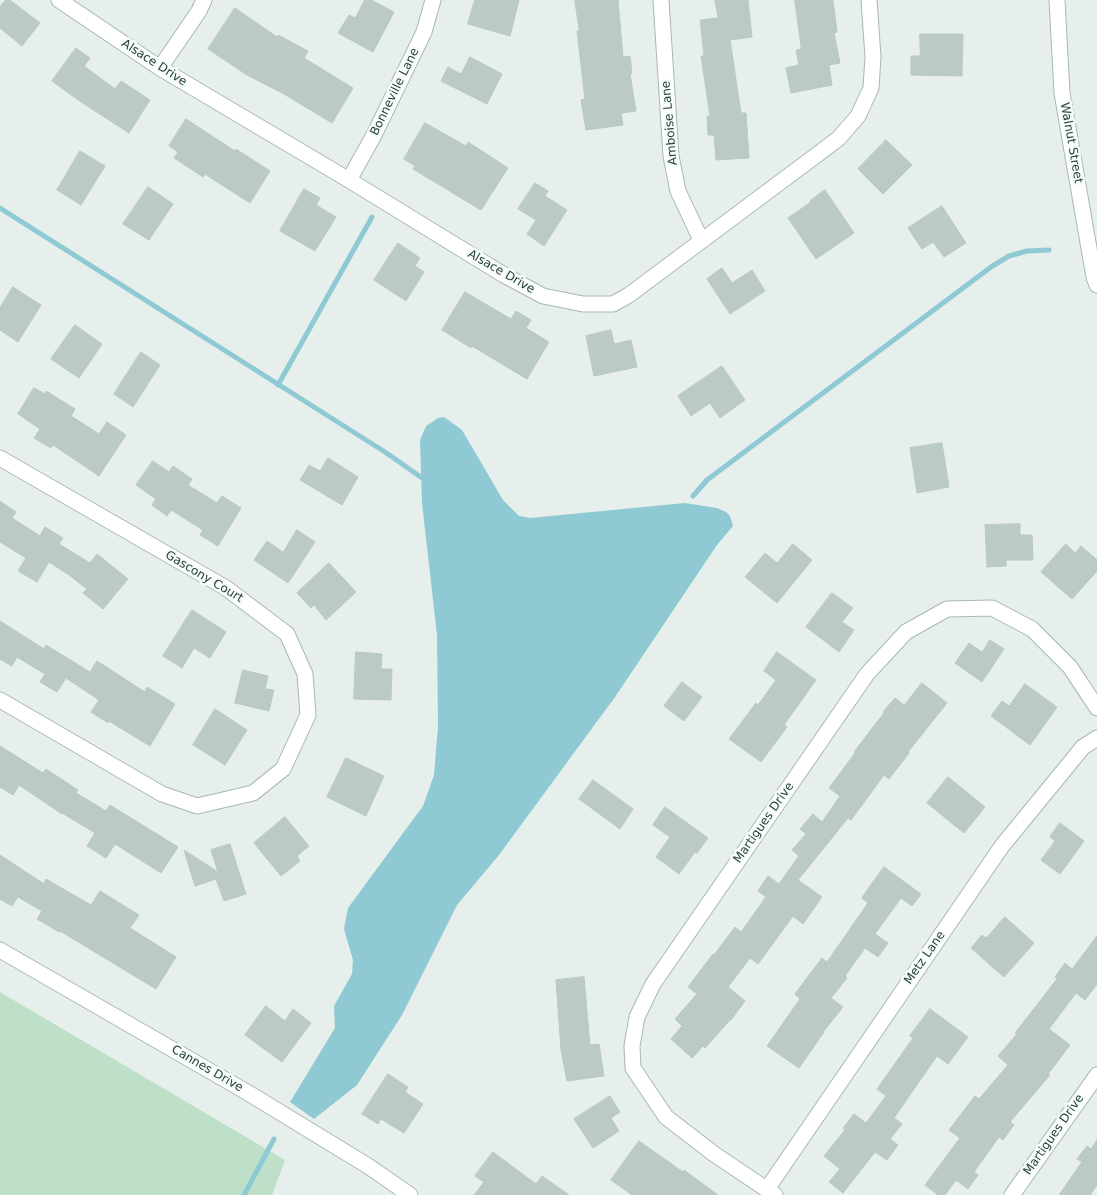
<!DOCTYPE html>
<style>
body{margin:0}
canvas{display:block;background:#e6efeb}
</style>
<canvas width="1097" height="1195"></canvas>
<script>
const ctx = document.querySelector('canvas').getContext('2d');
ctx.lineJoin = 'round';
function fillPath(path, color) { ctx.fillStyle = color; ctx.fill(path, 'evenodd'); }
function strokePath(path, color, width, dash) { ctx.strokeStyle = color; ctx.lineWidth = width; ctx.lineCap = dash ? 'butt' : 'round'; ctx.setLineDash(dash || []); ctx.stroke(path); }
function drawText(font, color, halo, rows, align = 'center') {
  ctx.font = font + ' "DejaVu Sans",sans-serif'; ctx.lineWidth = 5; ctx.setLineDash([]); ctx.textBaseline = 'middle'; ctx.strokeStyle = halo; ctx.fillStyle = color; for (const [text, x, y, turn = 0] of rows) {
    ctx.save(); ctx.translate(x, y); ctx.rotate((+turn || 0) * Math.PI / 180); ctx.textAlign = isNaN(turn) ? turn : align; if (halo) ctx.strokeText(text, 0, 0); ctx.fillText(text, 0, 0); ctx.restore();
  }
}
fillPath(new Path2D(`
 M 0,992 L 285,1160 L 272,1195 L 0,1195 Z`), '#bfe0c8');
fillPath(new Path2D(`
 M 444,417 L 462,430 L 503,500 L 519,516 L 530,518 L 685,503 L 717,508 L 726,512 L 730,516 L 733,526 L 717,545 L 615,697 L 499,855 L 457,905 L 402,1015 L 357,1085 L 314,1119 L 290,1102 L 335,1028 L 334,1006 L 352,974 L 353,960 L 344,929 L 348,908 L 423,806 L 434,775 L 438,727 L 437,635 L 422,503 L 420,440 L 426,426 L 438,418 Z`), '#8ec9d4');
strokePath(new Path2D(`
 M 0,208 L 385,452 L 425,480
 M 278,385 L 372,217
 M 693,496 L 707,480 L 991,267 L 1009,256 L 1027,251 L 1049,250
 M 244,1195 L 274,1139`), '#8ec9d4', 5);
const building = new Path2D(`
 M 6,0 L 10,0 L 40,23 L 22,46 L 0,28 L 0,7 Z
 M 365,0 L 371,0 L 394,12 L 373,52 L 338,33 L 349,15 L 355,18 Z
 M 475,0 L 519,0 L 510,36 L 468,24 Z
 M 575,0 L 618,0 L 623,57 L 630,56 L 632,73 L 630,74 L 636,111 L 621,113 L 623,125 L 586,130 L 581,100 L 585,99 L 577,31 L 579,30 Z
 M 715,0 L 748,0 L 752,37 L 730,40 L 741,113 L 746,113 L 749,158 L 716,160 L 714,135 L 708,135 L 707,116 L 710,116 L 701,56 L 704,56 L 700,20 L 718,18 Z
 M 795,0 L 833,0 L 837,32 L 834,33 L 840,63 L 829,65 L 832,85 L 791,93 L 786,68 L 799,65 L 796,50 L 801,49 Z
 M 235,8 L 277,37 L 278,35 L 308,51 L 304,58 L 353,88 L 332,123 L 284,94 L 247,75 L 208,49 Z
 M 920,34 L 963,34 L 962,76 L 911,75 L 911,56 L 920,56 Z
 M 76,48 L 90,58 L 84,66 L 115,89 L 121,81 L 150,100 L 129,133 L 81,102 L 52,81 Z
 M 470,57 L 502,74 L 487,104 L 441,81 L 448,67 L 461,74 Z
 M 186,119 L 235,151 L 236,149 L 270,171 L 250,203 L 205,174 L 203,177 L 174,158 L 178,152 L 169,146 Z
 M 425,123 L 466,146 L 468,142 L 508,168 L 481,210 L 413,169 L 415,166 L 404,159 Z
 M 886,140 L 912,165 L 883,194 L 858,169 Z
 M 80,151 L 105,166 L 81,205 L 57,190 Z
 M 535,183 L 548,191 L 545,196 L 567,210 L 544,246 L 527,234 L 536,220 L 518,209 Z
 M 148,187 L 173,204 L 149,240 L 123,224 Z
 M 304,189 L 320,198 L 316,205 L 336,217 L 315,251 L 280,231 Z
 M 825,190 L 854,233 L 816,259 L 788,218 L 811,202 L 810,201 Z
 M 942,206 L 966,243 L 944,257 L 933,242 L 922,249 L 908,228 Z
 M 398,243 L 420,258 L 415,266 L 424,272 L 406,301 L 374,280 Z
 M 722,268 L 732,283 L 752,270 L 765,291 L 730,314 L 707,279 Z
 M 13,287 L 41,305 L 18,342 L 0,330 L 0,308 Z
 M 465,292 L 511,319 L 516,311 L 531,320 L 526,328 L 549,342 L 527,379 L 472,346 L 471,348 L 442,330 Z
 M 75,325 L 102,344 L 79,378 L 51,359 Z
 M 611,330 L 614,344 L 631,340 L 637,367 L 594,376 L 586,336 Z
 M 141,352 L 160,365 L 133,407 L 114,394 Z
 M 722,366 L 745,400 L 720,418 L 710,403 L 691,416 L 678,396 Z
 M 34,388 L 45,394 L 46,391 L 75,409 L 71,416 L 99,434 L 107,422 L 126,435 L 99,476 L 53,445 L 51,448 L 34,438 L 40,429 L 18,414 Z
 M 942,443 L 949,487 L 917,493 L 910,448 Z
 M 328,458 L 358,477 L 342,505 L 300,480 L 309,465 L 320,471 Z
 M 153,461 L 169,472 L 173,466 L 192,479 L 188,485 L 217,503 L 222,496 L 241,508 L 218,546 L 200,535 L 203,530 L 171,510 L 167,516 L 152,505 L 156,499 L 136,485 Z
 M 0,501 L 16,512 L 12,518 L 40,536 L 45,527 L 63,538 L 59,544 L 90,563 L 97,554 L 128,579 L 103,609 L 83,593 L 87,589 L 69,575 L 49,562 L 37,582 L 18,571 L 26,558 L 0,542 Z
 M 1020,524 L 1020,535 L 1032,535 L 1033,560 L 1006,560 L 1006,566 L 987,567 L 985,525 Z
 M 297,530 L 315,542 L 288,583 L 254,560 L 267,541 L 283,552 Z
 M 793,544 L 812,560 L 777,603 L 745,577 L 765,553 L 777,563 Z
 M 1066,544 L 1075,553 L 1081,546 L 1097,560 L 1097,571 L 1072,599 L 1041,572 Z
 M 329,563 L 356,592 L 326,620 L 314,605 L 311,608 L 297,593 Z
 M 832,593 L 853,608 L 842,622 L 854,630 L 839,652 L 806,627 Z
 M 192,610 L 226,632 L 210,658 L 194,648 L 182,668 L 163,656 Z
 M 0,621 L 44,649 L 46,645 L 90,672 L 97,661 L 145,692 L 147,687 L 175,704 L 150,746 L 109,721 L 108,723 L 91,712 L 99,700 L 66,678 L 57,692 L 40,682 L 45,674 L 17,657 L 12,666 L 0,659 Z
 M 990,640 L 1004,649 L 982,682 L 955,663 L 969,643 L 982,652 Z
 M 356,652 L 382,654 L 381,669 L 392,669 L 391,700 L 354,699 Z
 M 777,652 L 816,680 L 784,725 L 787,727 L 761,762 L 729,739 L 756,703 L 758,705 L 776,680 L 764,671 Z
 M 243,670 L 268,676 L 265,689 L 274,690 L 269,711 L 235,703 Z
 M 682,682 L 702,697 L 684,721 L 664,706 Z
 M 922,683 L 947,703 L 908,752 L 909,753 L 889,779 L 884,775 L 851,820 L 848,818 L 798,880 L 822,897 L 803,924 L 793,916 L 758,964 L 750,958 L 728,987 L 745,1001 L 731,1020 L 730,1020 L 705,1048 L 703,1046 L 692,1058 L 671,1039 L 682,1026 L 675,1019 L 697,994 L 688,987 L 713,954 L 714,955 L 735,927 L 741,932 L 766,897 L 758,891 L 768,876 L 779,884 L 799,856 L 792,850 L 806,834 L 800,829 L 813,814 L 822,822 L 840,796 L 829,788 L 855,753 L 854,752 L 884,713 L 883,712 L 895,698 L 904,705 Z
 M 1025,684 L 1057,707 L 1030,745 L 991,716 L 1002,701 L 1009,706 Z
 M 215,709 L 247,730 L 225,765 L 193,745 Z
 M 0,746 L 43,773 L 46,769 L 78,790 L 76,793 L 106,811 L 110,805 L 178,847 L 161,873 L 115,844 L 106,858 L 87,846 L 95,833 L 62,813 L 62,814 L 19,785 L 13,795 L 0,787 Z
 M 346,758 L 384,776 L 366,816 L 327,797 Z
 M 948,777 L 985,807 L 964,833 L 927,803 Z
 M 593,780 L 633,809 L 620,829 L 579,799 Z
 M 665,807 L 708,838 L 697,853 L 695,852 L 679,874 L 656,857 L 670,837 L 653,825 Z
 M 285,817 L 309,846 L 297,856 L 300,861 L 281,876 L 254,843 Z
 M 1060,823 L 1084,841 L 1060,874 L 1041,860 L 1055,841 L 1050,837 Z
 M 230,844 L 246,894 L 224,901 L 216,879 L 195,886 L 184,850 L 218,872 L 211,850 Z
 M 0,855 L 44,884 L 46,879 L 91,905 L 100,891 L 139,915 L 130,928 L 176,957 L 156,989 L 60,931 L 59,932 L 37,919 L 42,911 L 18,897 L 12,906 L 0,899 Z
 M 884,867 L 921,894 L 912,906 L 901,898 L 875,934 L 888,943 L 878,957 L 865,948 L 845,976 L 847,978 L 831,998 L 843,1007 L 823,1032 L 824,1032 L 799,1068 L 767,1046 L 800,999 L 795,994 L 822,958 L 827,962 L 868,903 L 862,898 Z
 M 1005,917 L 1034,943 L 1004,977 L 971,948 L 982,935 L 986,938 Z
 M 1097,936 L 1097,984 L 1085,1000 L 1076,993 L 1049,1029 L 1070,1045 L 1048,1074 L 1050,1075 L 1010,1122 L 1014,1125 L 1003,1140 L 999,1137 L 974,1172 L 978,1175 L 968,1189 L 956,1180 L 945,1195 L 938,1195 L 925,1185 L 960,1138 L 949,1130 L 975,1096 L 979,1099 L 1008,1065 L 998,1056 L 1017,1034 L 1015,1033 L 1057,979 L 1055,977 L 1065,963 L 1072,969 Z
 M 584,977 L 590,1045 L 599,1044 L 604,1076 L 567,1081 L 561,1050 L 556,980 Z
 M 266,1006 L 285,1021 L 293,1009 L 311,1023 L 282,1062 L 245,1035 Z
 M 930,1009 L 968,1037 L 948,1064 L 937,1056 L 894,1118 L 902,1124 L 890,1139 L 898,1145 L 887,1160 L 875,1152 L 843,1193 L 829,1182 L 840,1169 L 824,1156 L 845,1130 L 843,1128 L 854,1114 L 866,1123 L 886,1096 L 877,1089 L 913,1038 L 910,1036 Z
 M 388,1074 L 408,1087 L 405,1092 L 423,1104 L 404,1133 L 381,1119 L 378,1124 L 362,1114 Z
 M 610,1096 L 620,1112 L 611,1118 L 619,1131 L 593,1148 L 574,1119 Z
 M 1097,1140 L 1097,1185 L 1090,1195 L 1059,1195 L 1082,1162 L 1077,1159 L 1087,1146 L 1091,1149 Z
 M 639,1141 L 683,1172 L 684,1170 L 718,1195 L 632,1195 L 611,1180 Z
 M 493,1152 L 536,1184 L 542,1176 L 569,1195 L 474,1195 L 484,1182 L 475,1176 Z`);
fillPath(building, '#bbcac4');
strokePath(building, '#b8c9c2', 1);
const minor = new Path2D(`
 M 59,0 L 160,68 L 349,180 L 504,275 L 543,296 L 583,304 L 613,304 L 629,295 L 822,151 L 839,138 L 858,116 L 871,88 L 873,57 L 869,0
 M 661,0 L 671,156 L 678,191 L 701,240
 M 1057,0 L 1062,93 L 1094,277 L 1097,285
 M 160,68 L 199,11 L 204,0
 M 349,180 L 374,135 L 424,32 L 433,0
 M 0,458 L 226,588 L 287,634 L 305,674 L 308,715 L 283,769 L 253,793 L 197,806 L 162,794 L 0,700
 M 0,950 L 250,1094 L 368,1166 L 410,1195
 M 767,1189 L 1002,846 L 1083,747 L 1097,738
 M 775,1195 L 714,1154 L 666,1117 L 633,1068 L 632,1046 L 637,1017 L 653,984 L 867,674 L 906,632 L 947,609 L 992,608 L 1032,629 L 1070,667 L 1097,708
 M 1012,1195 L 1097,1075`);
strokePath(minor, '#a8b8b2', 17);
strokePath(minor, '#fff', 15);
drawText('12px', '#24423a', '#f7fbf9', [
 ["Alsace Drive",154,63,33],
 ["Bonneville Lane",395,92,-64],
 ["Amboise Lane",670,123,-95],
 ["Walnut Street",1071,143,80],
 ["Alsace Drive",501,272,30],
 ["Gascony Court",204,577,31],
 ["Martigues Drive",764,823,-55],
 ["Metz Lane",925,958,-55],
 ["Cannes Drive",207,1069,30],
 ["Martigues Drive",1054,1135,-55]
]);
</script>
